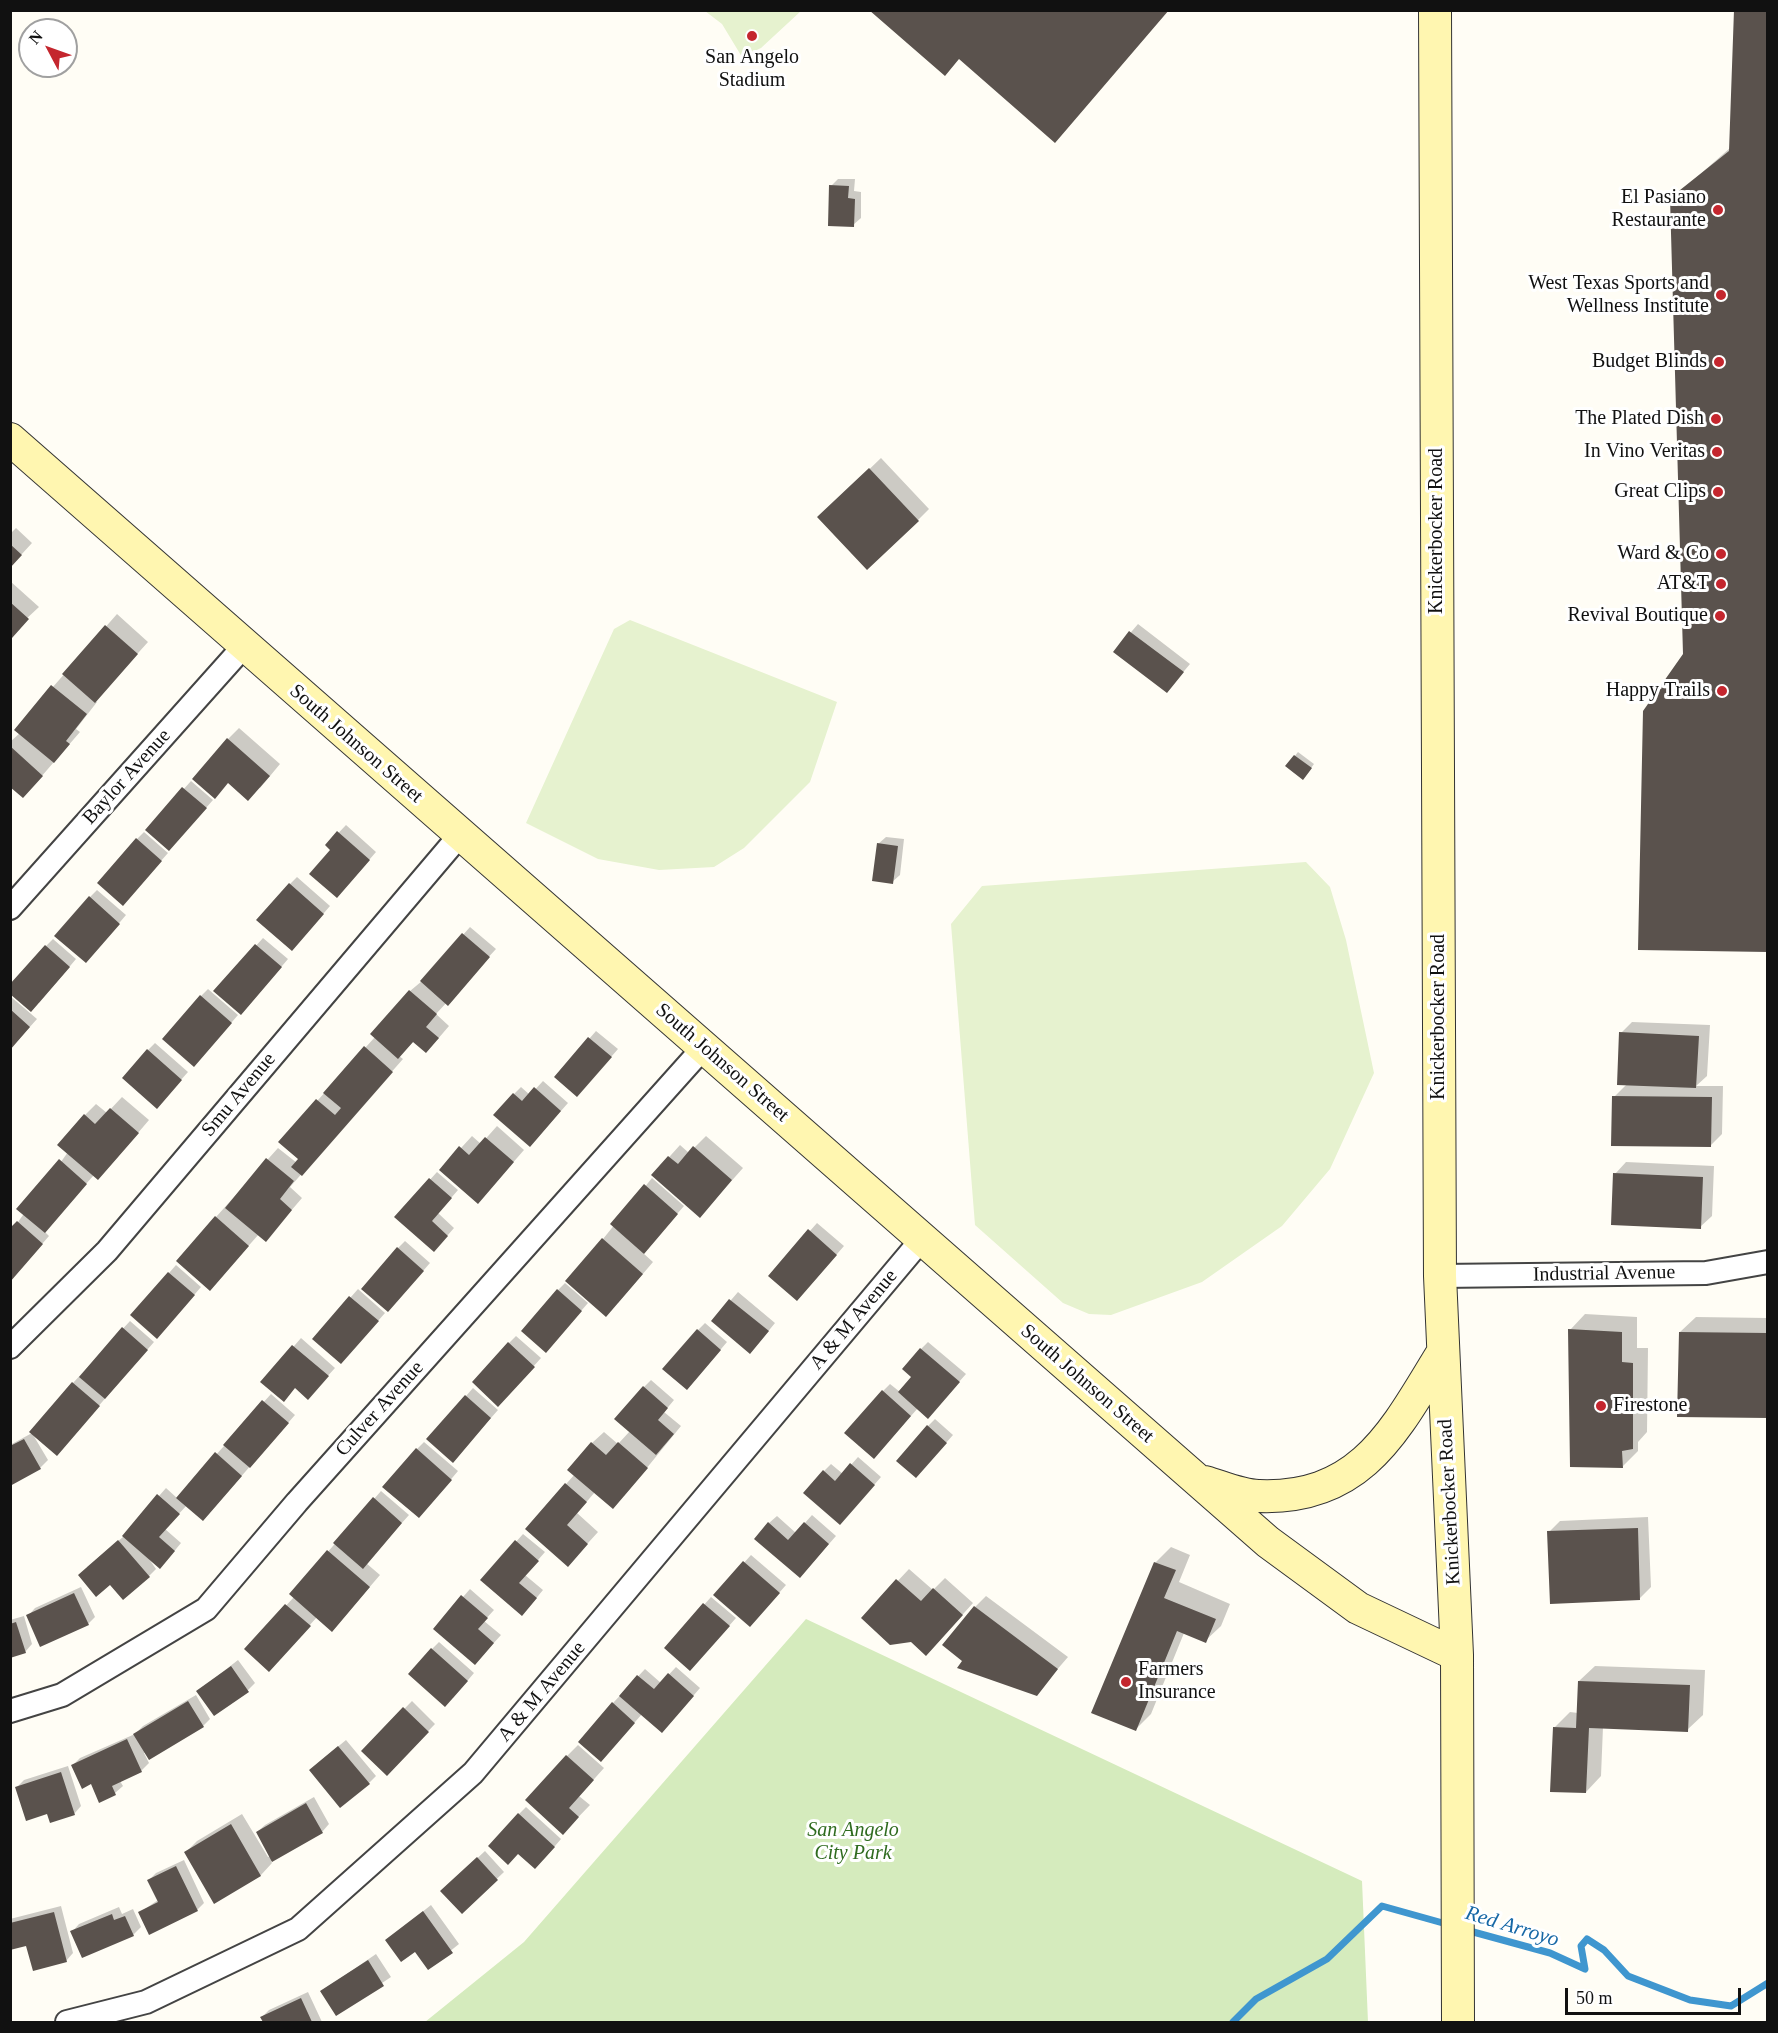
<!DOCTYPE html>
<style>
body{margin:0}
#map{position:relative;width:1778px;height:2033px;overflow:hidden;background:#fffdf5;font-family:Georgia,serif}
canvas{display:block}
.frame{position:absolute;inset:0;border:12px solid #111;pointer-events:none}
.north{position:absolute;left:18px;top:18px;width:60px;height:60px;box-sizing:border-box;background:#fff;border:2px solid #a0a0a0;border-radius:50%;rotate:311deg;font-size:16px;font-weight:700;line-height:24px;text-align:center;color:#111}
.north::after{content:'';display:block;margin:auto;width:21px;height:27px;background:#c4262e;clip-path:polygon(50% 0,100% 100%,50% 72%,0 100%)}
.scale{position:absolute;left:1565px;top:1988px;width:176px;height:27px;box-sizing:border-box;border:3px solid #111;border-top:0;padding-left:8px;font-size:18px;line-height:21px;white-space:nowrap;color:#111;-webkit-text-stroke:4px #fff;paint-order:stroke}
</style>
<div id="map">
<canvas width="1778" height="2033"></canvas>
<div class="frame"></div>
<div class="north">N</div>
<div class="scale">50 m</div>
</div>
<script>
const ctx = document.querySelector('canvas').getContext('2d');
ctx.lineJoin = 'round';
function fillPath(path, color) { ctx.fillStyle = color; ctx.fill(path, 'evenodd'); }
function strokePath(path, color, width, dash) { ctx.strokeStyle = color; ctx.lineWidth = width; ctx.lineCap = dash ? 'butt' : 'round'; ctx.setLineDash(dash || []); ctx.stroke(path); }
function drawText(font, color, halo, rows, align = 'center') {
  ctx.font = font + ' Georgia,serif'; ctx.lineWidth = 6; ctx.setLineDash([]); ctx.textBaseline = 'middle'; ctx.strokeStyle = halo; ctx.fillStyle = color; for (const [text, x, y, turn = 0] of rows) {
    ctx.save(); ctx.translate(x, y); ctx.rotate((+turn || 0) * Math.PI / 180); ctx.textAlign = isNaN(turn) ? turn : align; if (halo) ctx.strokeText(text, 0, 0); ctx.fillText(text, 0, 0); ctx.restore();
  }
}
fillPath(new Path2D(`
 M 806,1619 L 1362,1881 L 1368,2022 L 425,2022 L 524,1942 Z`), '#d5ebbd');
fillPath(new Path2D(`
 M 705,11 L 801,11 L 761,48 L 742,57 L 722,24 Z
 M 630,620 L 837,702 L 810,782 L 744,848 L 714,867 L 659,870 L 598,859 L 526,823 L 614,629 Z
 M 1306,862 L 1330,887 L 1346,940 L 1374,1073 L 1330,1169 L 1282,1226 L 1202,1282 L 1111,1315 L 1089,1314 L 1063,1303 L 975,1225 L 951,924 L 982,886 Z`), '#e6f2cf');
fillPath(new Path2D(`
 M 1768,10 L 1684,654 L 1672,199 L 1730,148 Z
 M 838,179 L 855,179 L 854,191 L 861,192 L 861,218 L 853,225 L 831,186 Z
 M 881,458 L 929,509 L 918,520 L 831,506 Z
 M 16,528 L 32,543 L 10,567 L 10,534 Z
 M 10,581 L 39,607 L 10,634 Z
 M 117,614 L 148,642 L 95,701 L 97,702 L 76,729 L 80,732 L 34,785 L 10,785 L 10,742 L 20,733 L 16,729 Z
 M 1138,624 L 1190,664 L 1174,683 L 1115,651 Z
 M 239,728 L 280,764 L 260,788 L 228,739 Z
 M 1298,752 L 1314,764 L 1306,775 L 1287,766 Z
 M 191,781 L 213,800 L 176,842 L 147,830 Z
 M 346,825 L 376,852 L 344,889 L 333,849 L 327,845 Z
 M 144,832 L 168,853 L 130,896 L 137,839 Z
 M 886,837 L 904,839 L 900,875 L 892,882 L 878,844 Z
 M 297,877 L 330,906 L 299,942 L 290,884 Z
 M 97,890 L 126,915 L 93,954 L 90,897 Z
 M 470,927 L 496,949 L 436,1014 L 449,1026 L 437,1040 L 414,1041 L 399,1056 L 403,1059 L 290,1187 L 302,1198 L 266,1240 L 259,1234 L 221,1277 L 216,1217 L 278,1148 L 297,1163 L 300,1159 L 280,1142 L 375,1037 L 372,1034 L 410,991 L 422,981 Z
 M 263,938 L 288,959 L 248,1006 L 215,991 Z
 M 53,939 L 76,959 L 39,1003 L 46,946 Z
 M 208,989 L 238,1015 L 201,1058 L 201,996 Z
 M 10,996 L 37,1019 L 10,1049 Z
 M 1632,1022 L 1710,1025 L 1707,1076 L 1696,1086 L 1723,1086 L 1722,1134 L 1710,1146 L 1614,1097 L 1627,1084 L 1621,1033 Z
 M 596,1031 L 618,1049 L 584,1088 L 556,1077 Z
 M 155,1043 L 188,1072 L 164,1099 L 148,1050 Z
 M 543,1081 L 568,1103 L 537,1138 L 514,1094 L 521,1087 L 530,1095 Z
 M 122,1097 L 149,1120 L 109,1167 L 94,1175 L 44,1231 L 49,1236 L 10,1281 L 18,1222 L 68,1152 L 85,1115 L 96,1104 L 107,1113 Z
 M 497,1126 L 524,1150 L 489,1190 L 441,1170 L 472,1136 L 481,1144 Z
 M 706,1136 L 743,1168 L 711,1204 L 653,1175 L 680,1145 L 689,1153 Z
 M 1626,1162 L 1714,1166 L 1712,1216 L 1700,1227 L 1615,1174 Z
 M 437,1172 L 458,1190 L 438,1213 L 454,1228 L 441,1243 L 396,1217 Z
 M 652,1178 L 684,1206 L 643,1253 L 653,1262 L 618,1303 L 603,1239 Z
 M 817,1223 L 844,1246 L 804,1292 L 770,1276 Z
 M 405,1241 L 430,1263 L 395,1303 L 398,1248 Z
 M 176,1265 L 201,1287 L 164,1330 L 169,1273 Z
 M 565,1283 L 588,1303 L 553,1343 L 558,1290 Z
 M 358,1289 L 385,1313 L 348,1355 L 314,1339 Z
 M 738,1292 L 775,1323 L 757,1345 L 713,1321 Z
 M 1585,1314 L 1637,1317 L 1637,1348 L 1648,1348 L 1647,1432 L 1638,1442 L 1638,1451 L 1623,1466 L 1570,1330 Z
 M 1696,1317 L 1768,1318 L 1768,1416 L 1680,1332 Z
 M 130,1321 L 154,1342 L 64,1446 L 73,1383 Z
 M 705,1323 L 727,1342 L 694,1381 L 698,1330 Z
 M 516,1336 L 541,1358 L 506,1397 L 509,1343 Z
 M 301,1338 L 335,1368 L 315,1390 L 263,1382 Z
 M 928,1342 L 966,1374 L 935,1409 L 918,1408 L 881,1450 L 883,1391 L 890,1384 L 900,1392 L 913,1377 L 921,1349 Z
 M 651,1380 L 674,1400 L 664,1412 L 681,1426 L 624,1496 L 595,1492 L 577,1513 L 598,1532 L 579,1553 L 527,1528 L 575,1474 L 592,1443 L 604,1432 L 618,1444 L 630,1431 L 644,1387 Z
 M 473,1388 L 498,1410 L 460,1453 L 466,1396 Z
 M 271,1394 L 295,1415 L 210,1512 L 187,1505 L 165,1529 L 181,1543 L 167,1560 L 147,1556 L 156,1569 L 149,1576 L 111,1583 L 87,1567 L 123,1537 L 166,1488 L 177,1498 Z
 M 935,1419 L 953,1435 L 923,1469 L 928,1426 Z
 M 32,1433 L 48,1460 L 40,1468 L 10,1485 L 10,1445 Z
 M 424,1442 L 458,1471 L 426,1509 L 417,1449 Z
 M 858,1457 L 881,1477 L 847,1516 L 824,1471 L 831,1464 L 843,1474 Z
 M 381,1491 L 409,1515 L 366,1563 L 380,1575 L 343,1618 L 317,1617 L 276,1663 L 246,1649 L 294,1597 L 291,1594 Z
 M 812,1515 L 836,1536 L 807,1569 L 769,1523 L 777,1516 L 796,1533 Z
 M 1648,1517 L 1651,1587 L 1640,1598 L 1549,1532 L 1560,1521 Z
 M 523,1534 L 545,1552 L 525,1575 L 543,1590 L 529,1607 L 482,1580 Z
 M 1171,1547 L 1190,1555 L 1179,1582 L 1230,1604 L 1221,1626 L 1205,1641 L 1184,1633 L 1151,1714 L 1135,1730 L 1093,1712 L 1155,1563 Z
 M 751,1555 L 786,1585 L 757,1618 L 715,1595 Z
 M 909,1569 L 933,1590 L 945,1578 L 973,1603 L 937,1643 L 911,1641 L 863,1618 Z
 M 81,1587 L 95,1617 L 88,1624 L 28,1616 L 35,1608 Z
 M 470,1589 L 494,1610 L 484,1621 L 501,1635 L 482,1656 L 435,1629 Z
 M 986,1596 L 1068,1657 L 1036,1694 L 975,1607 Z
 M 711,1597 L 736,1618 L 697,1662 L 666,1648 Z
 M 24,1616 L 32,1644 L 25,1652 L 10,1656 L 10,1620 Z
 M 439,1642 L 474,1673 L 453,1698 L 432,1649 Z
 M 238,1660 L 255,1683 L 248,1690 L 198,1691 Z
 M 1595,1666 L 1705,1670 L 1703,1715 L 1687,1730 L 1603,1727 L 1601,1776 L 1586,1792 L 1554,1728 L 1570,1712 L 1578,1713 L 1579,1681 Z
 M 676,1667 L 700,1688 L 669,1724 L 642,1714 L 608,1753 L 613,1703 L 645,1669 L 661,1683 Z
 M 196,1695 L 210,1719 L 203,1726 L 144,1753 L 149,1763 L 141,1771 L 120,1781 L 123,1786 L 115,1793 L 100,1801 L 92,1782 L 73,1765 L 80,1758 L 135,1734 L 143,1726 Z
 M 412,1701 L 435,1724 L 387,1774 L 363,1751 Z
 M 346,1740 L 376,1776 L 369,1783 L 318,1763 Z
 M 578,1745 L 604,1768 L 579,1796 L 590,1805 L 563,1833 L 567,1756 Z
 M 68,1766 L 81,1806 L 74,1814 L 48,1812 L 17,1787 L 24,1780 Z
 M 314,1797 L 329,1824 L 322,1832 L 271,1861 L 272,1863 L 261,1875 L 215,1902 L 186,1852 L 197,1841 L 242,1814 L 268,1857 L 271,1856 L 257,1832 L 265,1825 Z
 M 526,1807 L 561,1839 L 543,1860 L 519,1814 Z
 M 485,1851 L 504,1872 L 462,1912 L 442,1891 Z
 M 184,1860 L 204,1903 L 197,1910 L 139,1913 L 158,1900 L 149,1880 L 156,1873 Z
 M 431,1905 L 459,1944 L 429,1968 L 415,1950 L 387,1940 Z
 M 61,1906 L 73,1953 L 66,1961 L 27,1944 L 10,1948 L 10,1919 Z
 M 119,1907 L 122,1914 L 133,1909 L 141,1927 L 133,1935 L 72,1932 L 79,1924 Z
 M 376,1954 L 391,1977 L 336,2014 L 322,1991 Z
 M 308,1992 L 322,2022 L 264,2022 L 262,2017 L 269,2010 Z`), '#0003');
strokePath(new Path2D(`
 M 1466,1930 L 1550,1953 L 1585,1969 L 1581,1946 L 1587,1939 L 1604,1950 L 1628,1976 L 1690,2000 L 1731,2006 L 1768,1983
 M 1233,2022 L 1256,1999 L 1327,1959 L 1382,1906 L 1450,1925`), '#3f96cf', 7);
fillPath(new Path2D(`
 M 869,10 L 1169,10 L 1055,143 L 959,59 L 945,76 Z
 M 1734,10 L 1768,10 L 1768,952 L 1638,950 L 1643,711 L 1683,654 L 1670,198 L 1729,151 Z
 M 829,185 L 849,186 L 848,198 L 855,199 L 854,227 L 828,226 Z
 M 869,468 L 919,521 L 867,570 L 817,517 Z
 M 10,544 L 22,555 L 10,568 Z
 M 10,602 L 29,619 L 12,638 L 10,636 Z
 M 105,625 L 138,654 L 95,703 L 62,674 Z
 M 1129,631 L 1184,672 L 1167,693 L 1113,652 Z
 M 51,685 L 87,714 L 66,741 L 70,744 L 54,763 L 14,730 Z
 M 227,738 L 270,776 L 248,801 L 228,783 L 215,799 L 192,779 Z
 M 10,746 L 43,776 L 23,798 L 10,787 Z
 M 1294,755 L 1312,768 L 1303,780 L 1285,766 Z
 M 182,787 L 207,808 L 169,851 L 145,830 Z
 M 337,831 L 370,860 L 337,898 L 309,874 L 330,850 L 325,845 Z
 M 136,838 L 162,861 L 123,906 L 97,883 Z
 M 877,843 L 898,846 L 893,884 L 872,881 Z
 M 289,883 L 324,914 L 292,951 L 256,920 Z
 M 89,896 L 120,924 L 86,963 L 54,936 Z
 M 462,933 L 490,957 L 448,1006 L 420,981 Z
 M 255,944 L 282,967 L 241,1015 L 213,991 Z
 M 45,945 L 70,967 L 31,1012 L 10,994 L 10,984 Z
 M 409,990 L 437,1014 L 426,1027 L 439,1038 L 426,1053 L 413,1042 L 398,1059 L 370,1034 Z
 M 200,995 L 232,1023 L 194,1067 L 162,1039 Z
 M 10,1009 L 30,1027 L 10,1050 Z
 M 1619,1032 L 1699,1036 L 1696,1088 L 1617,1085 Z
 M 588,1037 L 612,1057 L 577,1097 L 554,1077 Z
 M 364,1046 L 393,1072 L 302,1176 L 291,1167 L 298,1159 L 278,1142 L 316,1099 L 335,1115 L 341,1108 L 323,1093 Z
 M 147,1049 L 182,1080 L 157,1109 L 122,1078 Z
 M 534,1087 L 561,1111 L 530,1147 L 493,1115 L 513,1093 L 522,1101 Z
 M 1612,1096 L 1712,1097 L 1711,1147 L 1611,1146 Z
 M 110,1108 L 139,1133 L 98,1180 L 57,1145 L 84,1114 L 95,1124 Z
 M 485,1137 L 514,1162 L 478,1204 L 439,1170 L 459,1146 L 469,1155 Z
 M 693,1146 L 732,1180 L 700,1218 L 651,1175 L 668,1156 L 678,1164 Z
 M 266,1158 L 294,1181 L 280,1199 L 292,1210 L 266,1242 L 225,1208 Z
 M 59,1159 L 87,1184 L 45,1233 L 16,1209 Z
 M 1613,1173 L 1703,1177 L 1701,1229 L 1611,1225 Z
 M 429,1178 L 452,1198 L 432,1221 L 448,1236 L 434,1252 L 394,1217 Z
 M 644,1184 L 678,1214 L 644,1254 L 610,1224 Z
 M 215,1216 L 249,1246 L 210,1291 L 176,1261 Z
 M 17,1221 L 43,1244 L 10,1282 L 10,1228 Z
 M 808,1229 L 837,1255 L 797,1301 L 768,1276 Z
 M 602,1238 L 643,1274 L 606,1317 L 565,1281 Z
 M 397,1247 L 424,1271 L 388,1312 L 361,1289 Z
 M 168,1272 L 195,1295 L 157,1339 L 130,1315 Z
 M 557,1289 L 582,1311 L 546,1353 L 521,1331 Z
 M 349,1296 L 379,1321 L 341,1364 L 312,1339 Z
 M 729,1299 L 769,1331 L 750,1354 L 711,1321 Z
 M 122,1327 L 148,1350 L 105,1399 L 79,1377 Z
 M 697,1329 L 721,1350 L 687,1390 L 662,1369 Z
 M 1568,1329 L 1622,1332 L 1622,1362 L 1633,1363 L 1633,1449 L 1622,1451 L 1623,1468 L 1570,1467 Z
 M 1679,1332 L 1768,1333 L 1768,1418 L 1677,1417 Z
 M 508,1342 L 535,1367 L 498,1407 L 472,1382 Z
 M 292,1345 L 329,1376 L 308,1400 L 295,1388 L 284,1402 L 260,1382 Z
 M 920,1348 L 960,1382 L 928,1419 L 898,1392 L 911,1377 L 902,1369 Z
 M 72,1382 L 100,1406 L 57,1456 L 29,1432 Z
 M 643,1386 L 668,1408 L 658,1420 L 674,1434 L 656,1455 L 614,1419 Z
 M 882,1390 L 911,1416 L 874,1459 L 844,1433 Z
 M 465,1395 L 491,1418 L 453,1463 L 426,1439 Z
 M 262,1400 L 289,1423 L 250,1468 L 223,1445 Z
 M 927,1425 L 947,1443 L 916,1478 L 896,1461 Z
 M 24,1439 L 41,1469 L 10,1486 L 10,1446 Z
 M 591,1442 L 606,1455 L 618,1442 L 648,1468 L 613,1509 L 567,1470 Z
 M 416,1448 L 452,1480 L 419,1518 L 382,1487 Z
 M 215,1452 L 242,1476 L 203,1521 L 176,1498 Z
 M 850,1463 L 875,1485 L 840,1525 L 803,1493 L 823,1470 L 835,1481 Z
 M 565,1483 L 587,1502 L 567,1525 L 588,1544 L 568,1567 L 525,1529 Z
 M 157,1494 L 180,1514 L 159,1537 L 175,1551 L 160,1569 L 122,1536 Z
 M 373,1497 L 402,1523 L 363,1569 L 333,1543 Z
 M 768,1522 L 788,1540 L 804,1522 L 829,1544 L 800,1578 L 754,1539 Z
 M 1638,1528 L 1640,1600 L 1550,1604 L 1547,1531 Z
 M 118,1540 L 150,1577 L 123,1600 L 110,1585 L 96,1597 L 78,1575 Z
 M 515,1540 L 539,1561 L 519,1583 L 537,1598 L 522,1616 L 480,1580 Z
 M 327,1550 L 370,1587 L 332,1632 L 289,1594 Z
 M 743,1561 L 780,1593 L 750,1627 L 713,1595 Z
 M 1154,1562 L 1176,1570 L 1164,1598 L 1216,1619 L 1206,1643 L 1177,1631 L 1136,1731 L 1091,1713 Z
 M 896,1579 L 921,1601 L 933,1588 L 963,1615 L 926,1656 L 911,1642 L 890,1645 L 861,1618 Z
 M 74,1593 L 89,1625 L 40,1647 L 26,1615 Z
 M 461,1595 L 488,1618 L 478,1629 L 494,1643 L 475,1665 L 433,1629 Z
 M 703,1603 L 730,1626 L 690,1671 L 664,1648 Z
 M 285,1604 L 311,1626 L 269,1672 L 244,1649 Z
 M 974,1606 L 1058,1669 L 1037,1696 L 957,1668 L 962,1661 L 942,1645 Z
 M 16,1622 L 26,1653 L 10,1658 L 10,1624 Z
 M 431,1648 L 468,1681 L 445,1707 L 408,1674 Z
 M 231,1666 L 249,1692 L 214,1716 L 196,1691 Z
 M 668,1673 L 694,1696 L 662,1733 L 619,1696 L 637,1675 L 654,1689 Z
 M 1578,1681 L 1690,1685 L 1688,1732 L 1589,1728 L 1586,1793 L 1550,1792 L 1553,1727 L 1576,1728 Z
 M 188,1701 L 204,1727 L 149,1760 L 133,1734 Z
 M 612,1702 L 635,1723 L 601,1762 L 578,1742 Z
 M 403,1707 L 429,1732 L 387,1776 L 361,1751 Z
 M 127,1739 L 142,1772 L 112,1786 L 116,1795 L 99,1803 L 91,1784 L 82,1789 L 71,1765 Z
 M 338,1746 L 370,1784 L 340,1808 L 309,1770 Z
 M 566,1755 L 594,1780 L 569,1808 L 579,1817 L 563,1835 L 525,1800 Z
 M 61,1772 L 75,1815 L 50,1823 L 47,1814 L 26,1821 L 15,1787 Z
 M 306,1803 L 323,1833 L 272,1862 L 256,1832 Z
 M 518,1813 L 555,1847 L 535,1869 L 518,1854 L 508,1865 L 488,1846 Z
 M 231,1824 L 261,1876 L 214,1904 L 184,1852 Z
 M 477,1857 L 498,1880 L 462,1914 L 440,1891 Z
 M 176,1866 L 198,1911 L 149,1935 L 138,1912 L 158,1902 L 147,1880 Z
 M 423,1911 L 453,1953 L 428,1970 L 415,1952 L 401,1962 L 385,1940 Z
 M 54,1912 L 67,1962 L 33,1971 L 26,1946 L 10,1950 L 10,1923 Z
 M 112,1914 L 114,1920 L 125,1916 L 134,1936 L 82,1958 L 70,1931 Z
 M 368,1960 L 384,1986 L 336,2016 L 320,1991 Z
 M 301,1998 L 312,2022 L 263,2022 L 260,2017 Z`), '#5a524d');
const street = new Path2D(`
 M 10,908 L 244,646
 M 1440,1276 L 1706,1273 L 1768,1262
 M 10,1347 L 107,1251 L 460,835
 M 10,1711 L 62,1695 L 206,1609 L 297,1502 L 704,1047
 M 67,2022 L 146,2002 L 298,1929 L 473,1773 L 922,1239`);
const secondary = new Path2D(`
 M 1435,10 L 1440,1276 L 1457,1655 L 1458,2022
 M 10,439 L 1268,1542 L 1358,1608 L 1457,1655
 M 1205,1482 C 1222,1487 1242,1496 1259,1496 C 1363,1500 1396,1428 1443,1352`);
strokePath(street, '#444', 26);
strokePath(secondary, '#333', 34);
strokePath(street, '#fff', 22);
strokePath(secondary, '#fff6b0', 32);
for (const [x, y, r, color] of [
 [752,36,6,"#c4262e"],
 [1718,210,6,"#c4262e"],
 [1721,295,6,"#c4262e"],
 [1719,362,6,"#c4262e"],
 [1716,419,6,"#c4262e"],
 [1717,452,6,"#c4262e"],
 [1718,492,6,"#c4262e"],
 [1721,554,6,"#c4262e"],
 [1721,584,6,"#c4262e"],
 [1720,616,6,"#c4262e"],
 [1722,691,6,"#c4262e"],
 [1601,1406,6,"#c4262e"],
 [1126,1682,6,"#c4262e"]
]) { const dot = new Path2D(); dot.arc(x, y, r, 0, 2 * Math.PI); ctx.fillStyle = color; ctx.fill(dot); strokePath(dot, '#fff', 2); }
drawText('20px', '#111', '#fff', [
 ["San Angelo",752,58,"center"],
 ["Stadium",752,81,"center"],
 ["El Pasiano",1706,198],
 ["Restaurante",1706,221],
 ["West Texas Sports and",1709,284],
 ["Wellness Institute",1709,307],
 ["Budget Blinds",1707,362],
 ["The Plated Dish",1704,419],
 ["In Vino Veritas",1705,452],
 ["Great Clips",1706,492],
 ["Ward & Co",1709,554],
 ["AT&T",1709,584],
 ["Revival Boutique",1708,616],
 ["Happy Trails",1710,691],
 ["Firestone",1613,1406,"left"],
 ["Farmers",1138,1670,"left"],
 ["Insurance",1138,1693,"left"]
], 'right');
drawText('20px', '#111', '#fff', [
 ["Knickerbocker Road",1437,531,-90],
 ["South Johnson Street",356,744,41],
 ["Baylor Avenue",127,777,-48],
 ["Knickerbocker Road",1439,1017,-90],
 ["South Johnson Street",722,1063,41],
 ["Smu Avenue",239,1095,-50],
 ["Industrial Avenue",1604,1274,-1],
 ["A & M Avenue",854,1320,-50],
 ["South Johnson Street",1087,1384,41],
 ["Culver Avenue",380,1409,-48],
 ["Knickerbocker Road",1450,1502,-93],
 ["A & M Avenue",542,1692,-50]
]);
drawText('italic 20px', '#2f6b1f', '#fff', [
 ["San Angelo",853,1831],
 ["City Park",853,1854]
]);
drawText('italic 21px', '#1768a6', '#fff', [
 ["Red Arroyo",1512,1927,17]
]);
</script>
